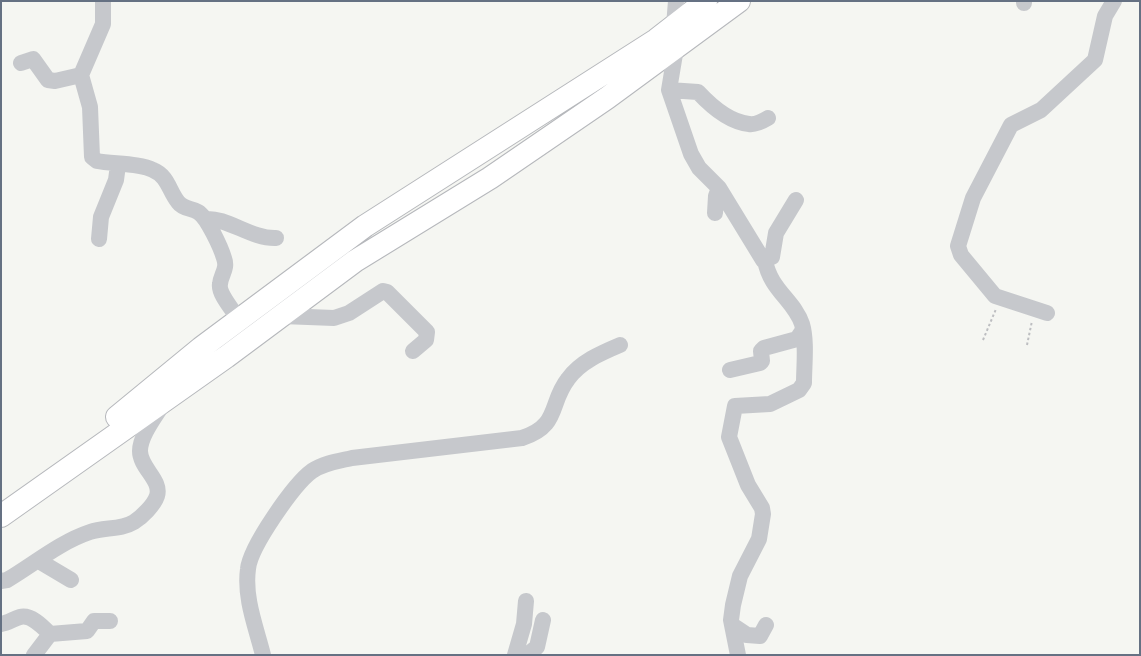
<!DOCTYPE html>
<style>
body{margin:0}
#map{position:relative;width:1141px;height:656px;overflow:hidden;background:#f5f6f2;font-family:Rubik,sans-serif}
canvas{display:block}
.frame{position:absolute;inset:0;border:2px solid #657183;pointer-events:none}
</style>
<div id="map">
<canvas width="1141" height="656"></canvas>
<div class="frame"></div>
</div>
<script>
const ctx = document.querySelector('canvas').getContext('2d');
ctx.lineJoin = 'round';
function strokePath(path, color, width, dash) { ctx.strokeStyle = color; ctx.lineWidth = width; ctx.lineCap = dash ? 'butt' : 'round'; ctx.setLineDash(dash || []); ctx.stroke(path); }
const highway = new Path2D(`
 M 117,417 L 201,348 L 365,226 L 656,40 L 706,1
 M 1,516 L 226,357 L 355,261 L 490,178 L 607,98 L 739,1`);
strokePath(highway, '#b6b8bc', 24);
strokePath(new Path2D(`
 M 983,340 L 996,309
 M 1027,345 L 1032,321`), '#bdbec1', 2, [2.5, 2.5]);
strokePath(new Path2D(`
 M 103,1 L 103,24 L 81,75 L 90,107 L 92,157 L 97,161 C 112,164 140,163 153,170 C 168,176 169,191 178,202 C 183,209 191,208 198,212 C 207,217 221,248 224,258 C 228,269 221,274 220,284 C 218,294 234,311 239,320
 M 1024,3 L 1024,1
 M 674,26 L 676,1
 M 676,48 L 669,90 L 691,154 L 699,168 L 719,188 L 763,260 L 772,257 L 776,233 L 796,200
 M 21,63 L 33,59 L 48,80 L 55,81 L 81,75
 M 669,90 L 698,92 C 711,106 729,122 749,124 C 755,125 763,121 768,118
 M 715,213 L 716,196 L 719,188
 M 205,219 C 227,217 251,239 276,238
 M 99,239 L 101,217 L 116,180 L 118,165
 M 1047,313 L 995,296 L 961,255 L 958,246 L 973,198 L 1011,125 L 1041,110 L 1095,60 L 1105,16 L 1114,1
 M 282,316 L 334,318 L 349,313 L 383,291 L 387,292 L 427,332 L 426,340 L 413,351
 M 730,370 L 760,363 L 762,361 L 761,351 L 764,348 L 797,339 L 803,330
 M 39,561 L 71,580
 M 1,581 L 7,580 C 34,564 60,542 90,532 C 104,527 121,530 134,522 C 142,517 154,505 157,496 C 162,480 140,468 140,451 C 140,436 155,417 163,404
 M 1,624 C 8,623 13,619 20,617 C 31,614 43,627 50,634
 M 732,625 L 747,635 L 760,636 L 766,625
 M 34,655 L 50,634 L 87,631 L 94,621 L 110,621
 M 263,655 C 256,627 244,598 248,569 C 250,547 294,484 312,471 C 324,463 339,461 352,458 L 522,438 C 560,426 549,403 568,379 C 580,362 601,353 620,345
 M 515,655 L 524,624 L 526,601
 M 527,655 L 537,647 L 543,620
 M 738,655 L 731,620 L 733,605 L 740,576 L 759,539 L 763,514 L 762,508 L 748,485 L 729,437 L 735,406 L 770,404 L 799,390 L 804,383 C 804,365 807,341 802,324 C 794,300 770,290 765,260`), '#c6c8cc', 16);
strokePath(highway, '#fff', 22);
</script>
